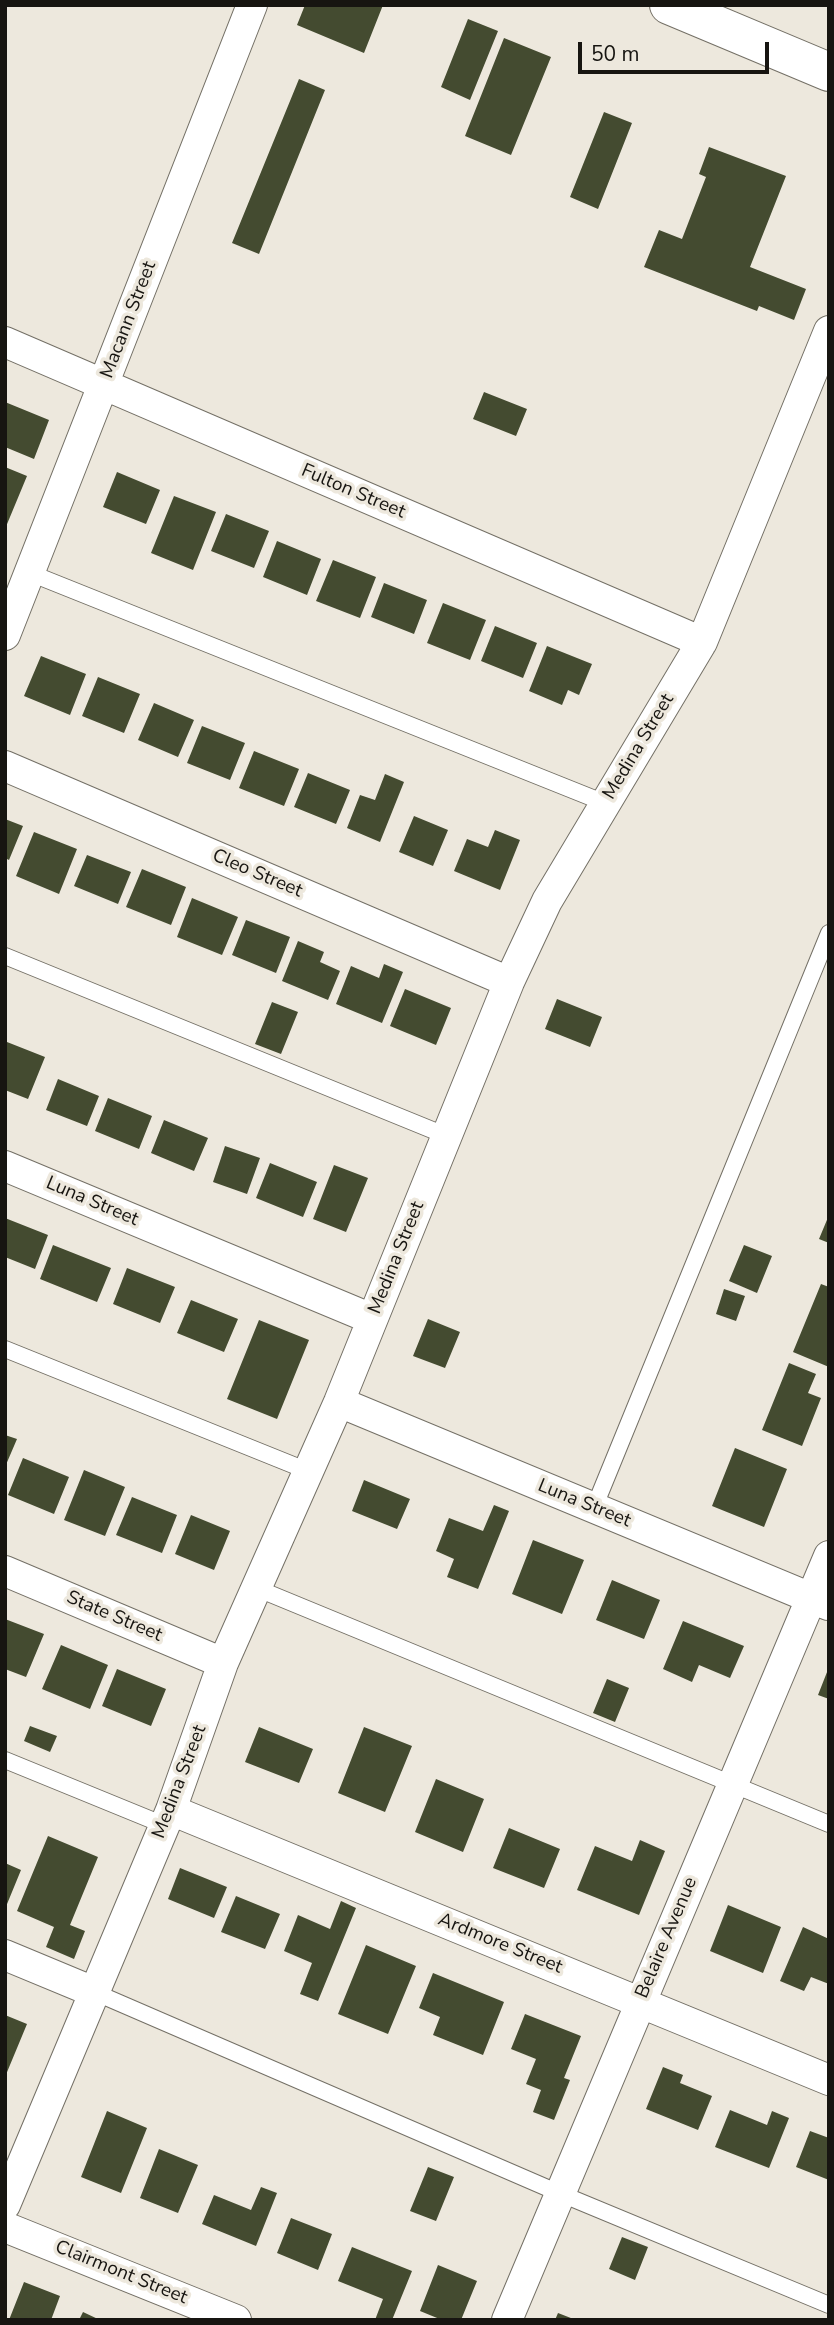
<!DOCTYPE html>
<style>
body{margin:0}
#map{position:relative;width:834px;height:2325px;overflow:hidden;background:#ede8dd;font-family:"Nunito Sans",sans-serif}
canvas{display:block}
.frame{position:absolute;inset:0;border:7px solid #171511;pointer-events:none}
.scale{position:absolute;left:578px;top:42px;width:191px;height:32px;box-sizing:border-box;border:4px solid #171511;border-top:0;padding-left:9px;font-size:21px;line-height:24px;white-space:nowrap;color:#171511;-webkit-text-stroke:5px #ede8dd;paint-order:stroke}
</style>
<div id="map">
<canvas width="834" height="2325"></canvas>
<div class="frame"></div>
<div class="scale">50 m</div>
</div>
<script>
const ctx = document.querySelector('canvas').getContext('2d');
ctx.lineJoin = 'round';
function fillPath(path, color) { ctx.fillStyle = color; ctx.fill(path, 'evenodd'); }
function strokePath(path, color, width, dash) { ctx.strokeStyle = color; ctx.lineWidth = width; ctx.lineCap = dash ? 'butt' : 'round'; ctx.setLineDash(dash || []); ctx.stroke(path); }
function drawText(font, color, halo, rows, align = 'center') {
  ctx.font = font + ' "Nunito Sans",sans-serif'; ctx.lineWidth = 7; ctx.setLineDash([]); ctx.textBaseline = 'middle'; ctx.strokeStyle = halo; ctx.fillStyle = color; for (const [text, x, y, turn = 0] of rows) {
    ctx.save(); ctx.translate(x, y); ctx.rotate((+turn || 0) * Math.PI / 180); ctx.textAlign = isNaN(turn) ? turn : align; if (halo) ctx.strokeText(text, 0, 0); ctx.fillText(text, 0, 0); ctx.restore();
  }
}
fillPath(new Path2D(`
 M 305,5 L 383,5 L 364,53 L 297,25 Z
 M 468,19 L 498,31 L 470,100 L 441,87 Z
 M 504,38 L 551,57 L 511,155 L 465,136 Z
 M 299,79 L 325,90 L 259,254 L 232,243 Z
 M 604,112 L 632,123 L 598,209 L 570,197 Z
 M 709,147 L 786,176 L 750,267 L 806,289 L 794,320 L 759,306 L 757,311 L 644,267 L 659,230 L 682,239 L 706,177 L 699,174 Z
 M 484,392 L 527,409 L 516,436 L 473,419 Z
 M 5,402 L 49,420 L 34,459 L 5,447 Z
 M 5,467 L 27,476 L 5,529 Z
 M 117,472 L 160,490 L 146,524 L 103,507 Z
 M 174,496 L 216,512 L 193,570 L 151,553 Z
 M 226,514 L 269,531 L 254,568 L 211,551 Z
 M 277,541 L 321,559 L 307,595 L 263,577 Z
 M 333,560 L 376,577 L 360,618 L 316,601 Z
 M 384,583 L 427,600 L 414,634 L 371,617 Z
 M 443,603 L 486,620 L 470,660 L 427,643 Z
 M 495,626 L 537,643 L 523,678 L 481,661 Z
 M 547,646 L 592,664 L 579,695 L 568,690 L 562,705 L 529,691 Z
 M 41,656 L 86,674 L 70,715 L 24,696 Z
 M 98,677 L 140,694 L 124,733 L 82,716 Z
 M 154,703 L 194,720 L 178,757 L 138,740 Z
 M 202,726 L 245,743 L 230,780 L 187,763 Z
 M 254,751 L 299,769 L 284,806 L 239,788 Z
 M 308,773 L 350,790 L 336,824 L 294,807 Z
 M 385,774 L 404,782 L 380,842 L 347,828 L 360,795 L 375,800 Z
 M 414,816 L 448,830 L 433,866 L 399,852 Z
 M 5,819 L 23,826 L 9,860 L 5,858 Z
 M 495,830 L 520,840 L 500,890 L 454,871 L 467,839 L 488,847 Z
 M 34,832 L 77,849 L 59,894 L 16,876 Z
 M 87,855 L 131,872 L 118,904 L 74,886 Z
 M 142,869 L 186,887 L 171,925 L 126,907 Z
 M 192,898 L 238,917 L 222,955 L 177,937 Z
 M 246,920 L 290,937 L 276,973 L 232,955 Z
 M 298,941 L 324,952 L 320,962 L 340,971 L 328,1000 L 282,981 Z
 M 384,964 L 403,972 L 382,1023 L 336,1004 L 351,966 L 379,978 Z
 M 405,989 L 451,1008 L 436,1045 L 390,1026 Z
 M 557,999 L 602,1017 L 590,1047 L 545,1029 Z
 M 272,1002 L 298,1012 L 281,1054 L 255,1044 Z
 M 7,1042 L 45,1057 L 28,1099 L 5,1090 Z
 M 58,1079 L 99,1096 L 87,1126 L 46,1110 Z
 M 108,1098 L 152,1116 L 139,1149 L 95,1131 Z
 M 164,1120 L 208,1138 L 194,1171 L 151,1153 Z
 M 225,1146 L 260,1158 L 247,1194 L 213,1182 Z
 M 270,1163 L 317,1182 L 303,1217 L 256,1198 Z
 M 334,1165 L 368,1178 L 346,1232 L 313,1219 Z
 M 829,1215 L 829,1243 L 819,1239 Z
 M 5,1218 L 48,1235 L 35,1269 L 5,1257 Z
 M 53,1245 L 111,1268 L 97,1302 L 40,1279 Z
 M 744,1245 L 772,1256 L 757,1293 L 729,1281 Z
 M 127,1268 L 175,1287 L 160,1323 L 113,1304 Z
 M 821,1284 L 829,1287 L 829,1367 L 793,1352 Z
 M 724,1289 L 745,1296 L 736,1321 L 716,1314 Z
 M 191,1300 L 238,1319 L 224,1352 L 177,1333 Z
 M 428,1319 L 460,1332 L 445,1368 L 413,1356 Z
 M 259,1320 L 309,1340 L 277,1419 L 227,1399 Z
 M 789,1363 L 816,1374 L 808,1393 L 821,1398 L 802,1446 L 762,1430 Z
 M 5,1435 L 17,1439 L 5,1467 Z
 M 735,1448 L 787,1469 L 764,1527 L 712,1506 Z
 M 23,1458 L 69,1477 L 54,1514 L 8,1495 Z
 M 84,1470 L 125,1487 L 105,1536 L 64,1520 Z
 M 364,1480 L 410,1499 L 397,1529 L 352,1511 Z
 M 132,1497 L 177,1515 L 162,1553 L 116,1535 Z
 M 494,1505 L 509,1511 L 478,1589 L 447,1577 L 454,1559 L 436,1551 L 449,1518 L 483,1531 Z
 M 191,1515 L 230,1531 L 214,1570 L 175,1554 Z
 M 533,1540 L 584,1560 L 562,1614 L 512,1594 Z
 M 612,1580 L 660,1600 L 644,1639 L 596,1620 Z
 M 5,1619 L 44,1634 L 26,1677 L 5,1669 Z
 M 683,1621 L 744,1646 L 730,1678 L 699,1665 L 692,1682 L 663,1669 Z
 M 61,1645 L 108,1665 L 90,1709 L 42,1689 Z
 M 829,1667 L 829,1699 L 818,1695 Z
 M 117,1669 L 166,1689 L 151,1726 L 102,1706 Z
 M 607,1679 L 629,1688 L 615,1722 L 593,1713 Z
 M 30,1726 L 57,1736 L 50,1752 L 24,1741 Z
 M 259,1727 L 313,1749 L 299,1783 L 245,1762 Z
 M 364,1727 L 412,1746 L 385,1812 L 338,1793 Z
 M 436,1779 L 484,1799 L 463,1852 L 415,1832 Z
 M 509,1828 L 560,1849 L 544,1888 L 493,1868 Z
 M 48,1836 L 98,1857 L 70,1925 L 85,1931 L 74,1959 L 46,1947 L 54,1927 L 17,1911 Z
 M 640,1840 L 665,1851 L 639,1915 L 577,1890 L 595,1846 L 632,1861 Z
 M 5,1863 L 21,1870 L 5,1909 Z
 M 180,1868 L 227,1887 L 214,1918 L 168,1899 Z
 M 236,1896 L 280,1914 L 265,1949 L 221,1932 Z
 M 341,1901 L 356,1908 L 318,2001 L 300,1994 L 312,1963 L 284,1951 L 298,1915 L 330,1929 Z
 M 728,1905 L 781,1927 L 763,1973 L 710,1951 Z
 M 803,1927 L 829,1939 L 829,1984 L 811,1977 L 804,1991 L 780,1981 Z
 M 366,1945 L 416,1966 L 388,2034 L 338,2014 Z
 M 433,1973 L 504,2002 L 483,2055 L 433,2035 L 440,2017 L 419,2008 Z
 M 525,2014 L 581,2036 L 564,2078 L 570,2080 L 554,2120 L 533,2112 L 541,2090 L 526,2084 L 536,2059 L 511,2049 Z
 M 5,2015 L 27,2024 L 5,2077 Z
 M 663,2067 L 683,2075 L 680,2083 L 712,2096 L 698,2130 L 646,2109 Z
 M 730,2110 L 767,2125 L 772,2111 L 789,2118 L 769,2168 L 715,2147 Z
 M 107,2111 L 147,2128 L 121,2193 L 81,2177 Z
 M 810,2131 L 829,2138 L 829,2180 L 796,2167 Z
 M 159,2149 L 198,2165 L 178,2213 L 140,2198 Z
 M 428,2167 L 454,2177 L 436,2221 L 410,2211 Z
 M 261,2187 L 277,2193 L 256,2246 L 202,2224 L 214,2195 L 251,2210 Z
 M 291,2218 L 332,2234 L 318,2270 L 277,2253 Z
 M 622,2237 L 648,2247 L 635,2280 L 609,2269 Z
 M 352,2247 L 412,2271 L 392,2320 L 375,2320 L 383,2299 L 338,2281 Z
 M 438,2265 L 477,2281 L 461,2320 L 442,2320 L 420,2311 Z
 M 24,2282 L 60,2296 L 51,2320 L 9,2320 Z
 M 83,2312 L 100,2320 L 79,2320 Z
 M 558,2313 L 576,2320 L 555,2320 Z`), '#444b30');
const lane = new Path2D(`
 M 30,573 L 605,803
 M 5,956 L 447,1136
 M 5,1349 L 308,1471
 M 594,1508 L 829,933
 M 256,1588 L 829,1824
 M 5,1760 L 164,1825
 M 94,1992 L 559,2193 L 829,2305`);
const street = new Path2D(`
 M 5,342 L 702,642
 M 5,635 L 252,5
 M 5,766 L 509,982
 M 5,1166 L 372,1319
 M 339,1402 L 828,1605
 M 5,1571 L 223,1663
 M 171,1810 L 829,2080
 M 5,1955 L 94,1992
 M 5,2205 L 171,1810 L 223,1663 L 339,1402 L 509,982 L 547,901 L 702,642 L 829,331
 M 5,2227 L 236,2320
 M 507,2320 L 829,1556`);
const secondary = new Path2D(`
 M 669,5 L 829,72`);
strokePath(lane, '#747066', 18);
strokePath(street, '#747066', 32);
strokePath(secondary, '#747066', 40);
strokePath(lane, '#fff', 16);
strokePath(street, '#fff', 30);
strokePath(secondary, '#fff', 38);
drawText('19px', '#171511', '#ede8dd', [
 ["Macann Street",129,320,-69],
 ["Fulton Street",353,492,23],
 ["Medina Street",639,747,-59],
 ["Cleo Street",257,874,23],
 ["Luna Street",92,1202,23],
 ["Medina Street",397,1258,-68],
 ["Luna Street",584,1504,22],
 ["State Street",114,1617,23],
 ["Medina Street",180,1782,-69],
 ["Belaire Avenue",667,1938,-67],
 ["Ardmore Street",500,1944,22],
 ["Clairmont Street",121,2273,22]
]);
</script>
